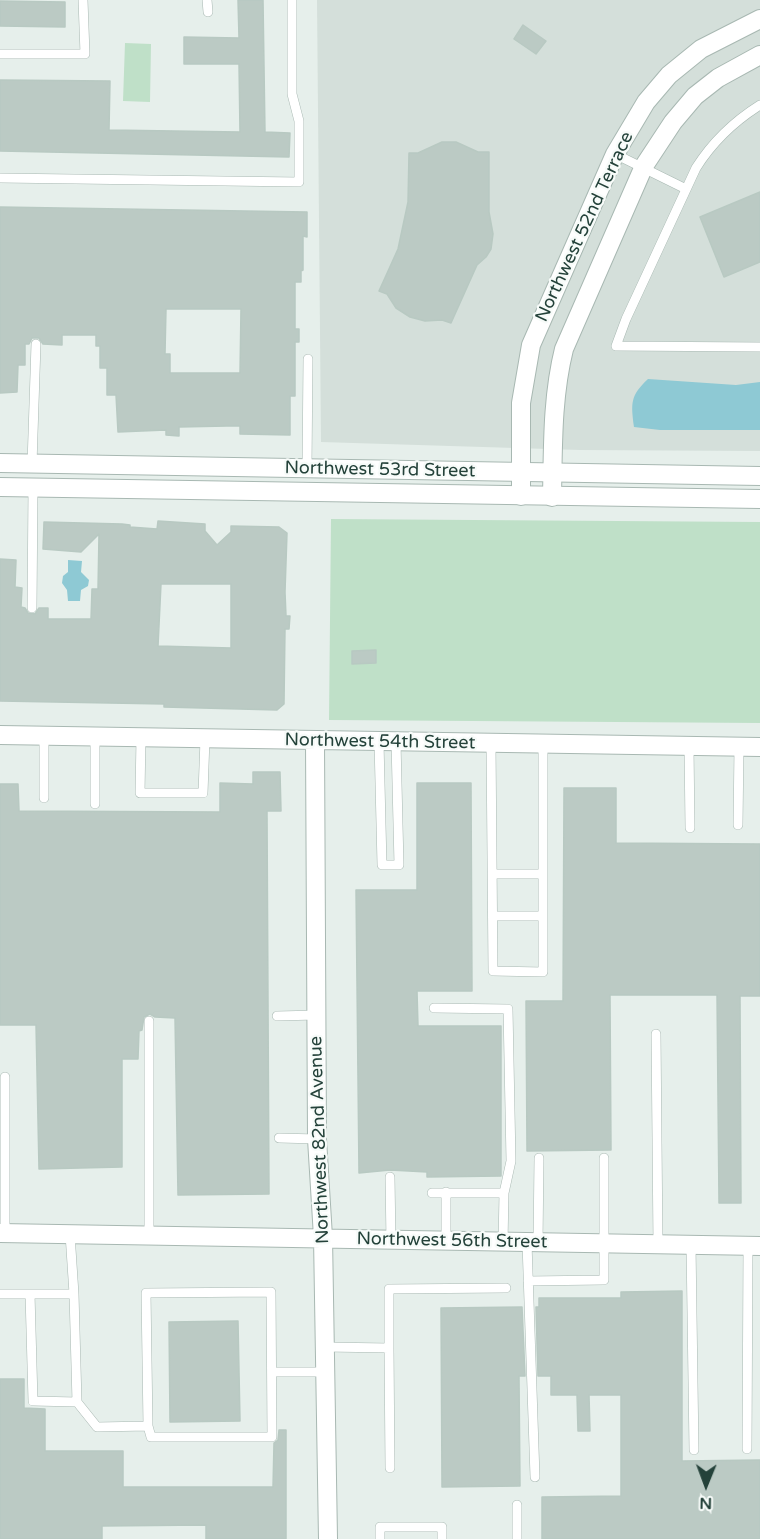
<!DOCTYPE html>
<style>
body{margin:0}
#map{position:relative;width:760px;height:1539px;overflow:hidden;background:#e6efeb;font-family:"Varela Round",sans-serif}
canvas{display:block}
.north{position:absolute;left:676px;top:1455px;width:60px;height:60px;-webkit-text-stroke:4px #f7fbf9;paint-order:stroke;rotate:181deg;font-size:16px;font-weight:700;line-height:24px;text-align:center;color:#24423a}
.north::after{content:'';display:block;margin:auto;width:21px;height:27px;background:#24423a;clip-path:polygon(50% 0,100% 100%,50% 72%,0 100%)}
</style>
<div id="map">
<canvas width="760" height="1539"></canvas>
<div class="north">N</div>
</div>
<script>
const ctx = document.querySelector('canvas').getContext('2d');
ctx.lineJoin = 'round';
function fillPath(path, color) { ctx.fillStyle = color; ctx.fill(path, 'evenodd'); }
function strokePath(path, color, width, dash) { ctx.strokeStyle = color; ctx.lineWidth = width; ctx.lineCap = dash ? 'butt' : 'round'; ctx.setLineDash(dash || []); ctx.stroke(path); }
function drawText(font, color, halo, rows, align = 'center') {
  ctx.font = font + ' "Varela Round",sans-serif'; ctx.lineWidth = 4.5; ctx.setLineDash([]); ctx.textBaseline = 'middle'; ctx.strokeStyle = halo; ctx.fillStyle = color; for (const [text, x, y, turn = 0] of rows) {
    ctx.save(); ctx.translate(x, y); ctx.rotate((+turn || 0) * Math.PI / 180); ctx.textAlign = isNaN(turn) ? turn : align; if (halo) ctx.strokeText(text, 0, 0); ctx.fillText(text, 0, 0); ctx.restore();
  }
}
fillPath(new Path2D(`
 M 317,0 L 760,0 L 760,451 L 580,450 L 321,442 Z`), '#d4dfda');
fillPath(new Path2D(`
 M 125,43 L 151,44 L 150,102 L 123,101 Z
 M 331,519 L 760,522 L 760,723 L 329,720 Z`), '#bfe0c8');
fillPath(new Path2D(`
 M 648,379 L 736,385 L 760,382 L 760,430 L 660,430 L 634,427 C 631,403 630,396 648,379 Z
 M 68,560 L 82,561 L 81,572 L 89,580 L 88,586 L 81,590 L 80,601 L 68,601 L 67,590 L 62,583 L 63,576 L 68,572 Z`), '#8ec9d4');
const building = new Path2D(`
 M 238,0 L 263,0 L 265,132 L 290,133 L 289,157 L 0,151 L 0,80 L 110,81 L 109,130 L 240,132 L 239,64 L 184,64 L 184,37 L 239,38 Z
 M 0,1 L 65,2 L 65,27 L 0,26 Z
 M 523,25 L 546,41 L 536,54 L 514,39 Z
 M 442,142 L 456,142 L 478,152 L 489,152 L 489,212 L 493,234 L 491,249 L 486,257 L 477,265 L 451,323 L 442,320 L 425,321 L 410,317 L 396,308 L 387,294 L 379,291 L 398,249 L 408,202 L 409,153 L 418,153 Z
 M 760,192 L 760,262 L 724,277 L 700,217 Z
 M 0,207 L 307,212 L 307,237 L 303,236 L 303,270 L 301,271 L 301,282 L 295,282 L 295,329 L 299,329 L 299,342 L 295,342 L 295,396 L 290,396 L 290,435 L 240,434 L 240,426 L 227,426 L 179,427 L 179,436 L 166,435 L 166,430 L 118,432 L 116,395 L 107,395 L 107,368 L 100,368 L 100,346 L 96,346 L 96,335 L 62,335 L 62,345 L 43,344 L 39,338 L 32,338 L 29,344 L 25,344 L 25,365 L 18,365 L 17,392 L 0,393 ZM 166,309 L 241,309 L 240,373 L 170,373 L 170,354 L 165,354 Z
 M 158,521 L 205,524 L 205,531 L 217,545 L 231,532 L 231,526 L 279,527 L 287,533 L 285,592 L 286,616 L 290,616 L 289,629 L 285,629 L 284,704 L 277,710 L 164,707 L 164,704 L 0,701 L 0,559 L 16,560 L 15,587 L 22,588 L 21,607 L 25,608 L 28,613 L 35,614 L 39,608 L 48,608 L 48,619 L 91,619 L 92,589 L 98,589 L 99,534 L 81,552 L 43,549 L 44,522 L 122,524 L 130,525 L 130,527 L 157,529 ZM 161,584 L 231,584 L 231,648 L 158,646 Z
 M 376,650 L 376,663 L 352,664 L 352,651 Z
 M 253,772 L 280,772 L 281,811 L 267,811 L 269,1194 L 178,1195 L 175,1018 L 155,1017 L 150,1014 L 144,1017 L 142,1030 L 139,1031 L 138,1059 L 122,1059 L 122,1167 L 39,1169 L 36,1025 L 0,1025 L 0,784 L 18,784 L 19,811 L 220,812 L 220,783 L 253,784 Z
 M 417,783 L 471,783 L 472,991 L 417,991 L 418,1026 L 501,1026 L 501,1176 L 427,1177 L 427,1172 L 390,1170 L 359,1173 L 356,890 L 417,890 Z
 M 564,788 L 616,788 L 616,843 L 760,844 L 760,996 L 740,996 L 741,1203 L 719,1203 L 717,995 L 610,995 L 611,1150 L 527,1151 L 526,1001 L 563,1001 Z
 M 682,1291 L 682,1461 L 760,1460 L 760,1539 L 542,1539 L 542,1497 L 621,1496 L 621,1395 L 589,1395 L 590,1431 L 578,1431 L 577,1395 L 551,1395 L 551,1376 L 538,1376 L 536,1307 L 539,1307 L 539,1298 L 621,1298 L 621,1292 Z
 M 522,1307 L 525,1376 L 519,1376 L 520,1486 L 442,1487 L 441,1308 Z
 M 238,1321 L 240,1421 L 170,1422 L 169,1322 Z
 M 0,1379 L 24,1379 L 24,1408 L 45,1409 L 45,1451 L 123,1451 L 123,1487 L 273,1487 L 274,1443 L 278,1440 L 279,1430 L 286,1430 L 286,1539 L 206,1539 L 206,1525 L 102,1526 L 102,1539 L 0,1539 Z`);
fillPath(building, '#bbcac4');
strokePath(building, '#b8c9c2', 1.5);
const service = new Path2D(`
 M 207,0 L 208,12
 M 0,54 L 85,54 L 83,0
 M 760,105 C 733,122 713,141 696,168 L 626,319 L 616,346 L 760,347
 M 615,154 L 684,188
 M 0,178 L 299,182 L 299,121 L 292,94 L 292,0
 M 32,464 L 36,344
 M 307,468 L 308,359
 M 32,608 L 33,488
 M 141,738 L 140,793 L 203,793 L 205,739
 M 379,742 L 382,865 L 399,865 L 396,742
 M 491,744 L 493,971 L 543,972 L 543,744
 M 689,746 L 690,828
 M 44,798 L 44,736
 M 95,804 L 95,737
 M 738,825 L 739,747
 M 493,874 L 543,874
 M 493,916 L 543,916
 M 434,1008 L 508,1009 L 511,1161 L 504,1193
 M 277,1016 L 317,1015
 M 656,1034 L 658,1245
 M 279,1138 L 317,1139
 M 390,1177 L 391,1242
 M 432,1193 L 504,1193 L 503,1243
 M 5,1233 L 5,1077
 M 149,1235 L 149,1021
 M 446,1242 L 446,1192
 M 527,1243 L 535,1477
 M 538,1244 L 539,1158
 M 691,1245 L 694,1450
 M 528,1281 L 604,1280 L 604,1158
 M 0,1294 L 74,1294 L 70,1234
 M 30,1294 L 33,1401 L 77,1402 L 74,1294
 M 325,1347 L 389,1348 L 390,1468
 M 389,1348 L 389,1289 L 506,1288
 M 272,1372 L 325,1372
 M 77,1402 L 97,1427 L 148,1426 L 146,1293 L 271,1292 L 272,1437 L 151,1437 L 148,1426
 M 747,1449 L 748,1246
 M 380,1539 L 380,1527 L 442,1527 L 442,1539
 M 517,1539 L 517,1505`);
const minor = new Path2D(`
 M 521,496 L 521,403 L 531,345 L 615,154 L 646,102 L 669,75 L 701,49 L 760,19
 M 552,497 C 553,447 552,397 564,349 L 644,166 L 673,122 L 695,96 L 718,78 L 760,55
 M 0,735 L 760,747
 M 315,741 L 317,1139 L 323,1237 L 328,1539
 M 0,1233 L 760,1246`);
const tertiary = new Path2D(`
 M 0,463 L 760,476
 M 0,487 L 760,499`);
strokePath(service, '#a8b8b2', 10);
strokePath(minor, '#a8b8b2', 20);
strokePath(tertiary, '#a8b8b2', 20);
strokePath(service, '#fff', 9);
strokePath(minor, '#fff', 18);
strokePath(tertiary, '#fff', 18);
drawText('18px', '#24423a', '#f7fbf9', [
 ["Northwest 52nd Terrace",585,227,-65],
 ["Northwest 53rd Street",380,470,1],
 ["Northwest 54th Street",380,742,1],
 ["Northwest 82nd Avenue",320,1140,-92],
 ["Northwest 56th Street",452,1241,1]
]);
</script>
